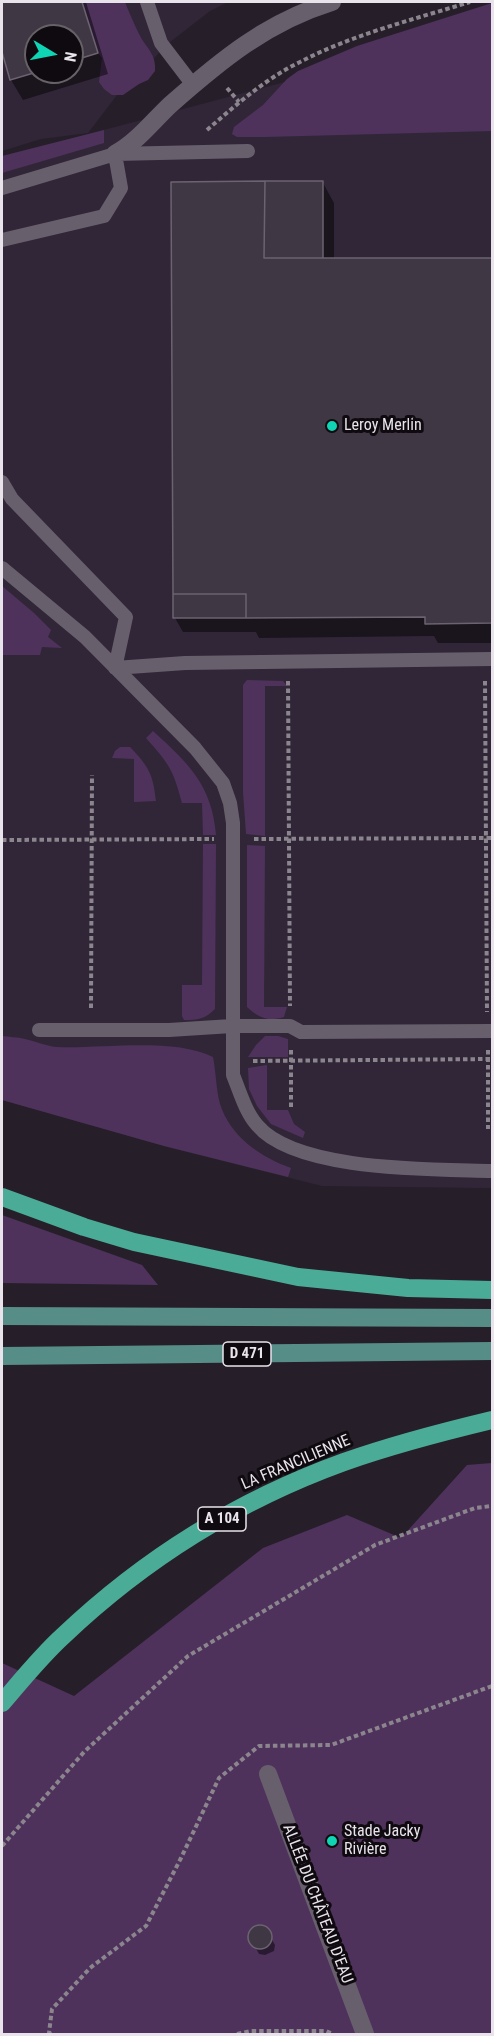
<!DOCTYPE html>
<meta charset="utf-8">
<style>
body{margin:0}
#map{position:relative;width:494px;height:2036px;overflow:hidden;background:#261f2a;font-family:"Roboto Condensed",sans-serif}
canvas{display:block}
.frame{position:absolute;inset:0;border:3px solid #e9e4ec;pointer-events:none}
.north{position:absolute;left:24px;top:24px;width:60px;height:60px;box-sizing:border-box;background:#0e0a0f;border:2px solid #666167;border-radius:50%;rotate:100deg;font-size:16px;font-weight:700;line-height:24px;text-align:center;color:#e9e4ec}
.north::after{content:'';display:block;margin:auto;width:21px;height:27px;background:#0fd5b4;clip-path:polygon(50% 0,100% 100%,50% 72%,0 100%)}
</style>
<div id="map">
<canvas width="494" height="2036"></canvas>
<div class="frame"></div>
<div class="north">N</div>
</div>
<script>
const ctx = document.querySelector('canvas').getContext('2d');
ctx.lineJoin = 'round';
function fillPath(path, color) { ctx.fillStyle = color; ctx.fill(path, 'evenodd'); }
function strokePath(path, color, width, dash) { ctx.strokeStyle = color; ctx.lineWidth = width; ctx.lineCap = dash ? 'butt' : 'round'; ctx.setLineDash(dash || []); ctx.stroke(path); }
function drawText(font, color, halo, rows, align = 'center') {
  ctx.font = font + ' "Roboto Condensed",sans-serif'; ctx.lineWidth = 6; ctx.setLineDash([]); ctx.textBaseline = 'middle'; ctx.strokeStyle = halo; ctx.fillStyle = color; for (const [text, x, y, turn = 0] of rows) {
    ctx.save(); ctx.translate(x, y); ctx.rotate((+turn || 0) * Math.PI / 180); ctx.textAlign = isNaN(turn) ? turn : align; if (halo) ctx.strokeText(text, 0, 0); ctx.fillText(text, 0, 0); ctx.restore();
  }
}
fillPath(new Path2D(`
 M 2,2 L 228,2 L 210,11 L 170,42 L 117,95 L 88,133 L 41,139 L 2,151 ZM 36,36 L 72,36 L 72,72 L 36,72 Z
 M 492,34 L 492,1188 L 322,1186 L 164,1146 L 2,1100 L 2,157 L 285,82 Z`), '#312637');
fillPath(new Path2D(`
 M 82,2 L 125,2 C 128,10 138,33 143,41 C 151,52 156,58 155,71 L 148,80 L 139,84 L 123,95 L 112,95 L 104,89 L 99,82 L 102,58 L 98,53 Z
 M 492,3 L 492,131 L 265,137 L 237,137 L 232,134 L 234,127 L 263,105 L 287,79 L 298,71 L 357,46 Z
 M 104,130 L 104,143 L 2,173 L 2,156 Z
 M 2,586 L 34,613 L 51,630 L 48,637 L 62,648 L 42,647 L 40,655 L 2,655 Z
 M 247,680 L 283,681 L 287,686 L 265,686 L 265,836 L 246,834 L 243,792 L 243,685 Z
 M 153,731 C 188,763 212,785 216,835 L 203,835 L 202,803 L 182,803 C 173,769 169,764 146,738 Z
 M 120,747 L 130,747 C 149,767 153,774 156,801 L 134,802 L 134,759 L 112,758 L 115,751 Z
 M 203,844 L 216,844 L 215,1009 C 205,1019 198,1020 184,1020 L 182,1016 L 182,985 L 202,985 Z
 M 247,845 L 265,846 L 264,1007 L 287,1007 L 284,1017 C 268,1022 259,1018 247,1007 Z
 M 2,1036 C 9,1037 17,1037 25,1039 C 35,1041 46,1046 56,1047 C 102,1049 173,1037 213,1057 C 216,1072 216,1089 220,1104 C 230,1136 260,1157 291,1168 L 288,1177 L 164,1146 L 2,1100 Z
 M 265,1036 L 278,1036 L 288,1039 L 288,1057 L 248,1057 L 256,1045 Z
 M 267,1065 L 267,1110 L 288,1110 L 294,1124 L 305,1132 L 303,1138 L 271,1124 L 257,1106 L 249,1089 L 248,1068 Z
 M 2,1215 L 142,1265 L 158,1285 L 2,1283 Z
 M 492,1463 L 492,2034 L 2,2034 L 2,1663 L 74,1696 L 263,1548 L 347,1515 L 401,1538 L 467,1465 Z`), '#4e325c');
fillPath(new Path2D(`
 M 2,2 L 86,2 L 108,74 L 23,100 L 11,80 L 2,47 ZM 36,36 L 72,36 L 72,72 L 36,72 Z
 M 323,183 L 334,203 L 334,260 L 492,259 L 492,643 L 438,643 L 434,636 L 259,638 L 256,632 L 183,632 L 175,618 Z
 M 260,1926 L 265,1928 L 275,1945 L 274,1951 L 265,1955 L 259,1954 L 250,1937 L 253,1928 Z`), '#0007');
const building = new Path2D(`
 M 2,2 L 82,2 L 98,53 L 72,61 L 72,36 L 36,36 L 37,72 L 10,80 L 2,52 Z
 M 265,181 L 264,258 L 492,258 L 492,623 L 425,624 L 425,617 L 246,618 L 246,594 L 173,594 L 171,182 Z
 M 265,181 L 323,181 L 323,258 L 264,258 Z
 M 173,594 L 246,594 L 246,618 L 173,618 Z
 M248 1937a12 12 0 1 1 24 0a12 12 0 1 1-24 0Z`);
fillPath(building, '#3f3743');
strokePath(building, '#6c6371', 1.5);
strokePath(new Path2D(`
 M 227,88 L 239,102
 M 207,130 C 236,105 265,79 300,62 C 351,35 415,19 470,2
 M 288,681 L 290,1006
 M 485,681 L 487,1012
 M 254,839 L 492,838
 M 2,840 L 214,839
 M 91,1008 L 92,775
 M 291,1050 L 291,1108
 M 488,1050 L 488,1129
 M 253,1061 L 492,1059
 M 2,1846 L 84,1752 L 188,1656 L 375,1545 L 475,1508 L 492,1506
 M 51,2034 L 49,2033 L 52,2009 L 90,1968 L 146,1926 L 181,1858 L 219,1778 L 259,1746 L 331,1745 L 492,1686
 M 237,2034 L 251,2031 L 326,2031 L 333,2034`), '#8b858e', 4, [4.5, 3]);
strokePath(new Path2D(`
 M 147,2 L 161,43 L 193,85
 M 2,188 L 115,154 L 248,151
 M 2,240 L 104,216 L 121,188 L 115,154
 M 2,482 L 12,499 L 126,617 L 115,668
 M 2,568 L 85,637 L 195,748 L 223,783 L 230,803 L 233,823 L 233,1075 C 240,1092 245,1111 257,1125 C 296,1172 434,1169 492,1171
 M 115,668 L 185,663 L 492,659
 M 39,1030 L 169,1030 L 232,1026 L 290,1026 L 301,1032 L 492,1031`), '#685f6d', 14);
strokePath(new Path2D(`
 M 268,1774 L 365,2034`), '#685f6d', 18);
strokePath(new Path2D(`
 M 115,154 C 137,142 152,122 170,105 C 221,60 267,22 332,2`), '#685f6d', 18);
strokePath(new Path2D(`
 M 2,1316 L 492,1318
 M 2,1356 L 492,1351`), '#568d86', 18);
strokePath(new Path2D(`
 M 2,1197 L 84,1227 L 134,1242 L 298,1277 L 408,1288 L 492,1290
 M 2,1703 C 21,1681 41,1656 63,1636 C 143,1560 239,1500 344,1462 C 392,1445 442,1432 492,1420`), '#4aac96', 18);
for (const [x, y, r, color] of [
 [332,426,6,"#0fd5b4"],
 [332,1841,6,"#0fd5b4"]
]) { const dot = new Path2D(); dot.arc(x, y, r, 0, 2 * Math.PI); ctx.fillStyle = color; ctx.fill(dot); strokePath(dot, '#0e0a0f', 2); }
for (const [x, y, w] of [
 [247,1354,48],
 [222,1519,48]
]) { const box = new Path2D(); box.roundRect(x - w / 2, y - 12, w, 24, 4.5); ctx.fillStyle = '#0e0a0f'; ctx.fill(box); strokePath(box, '#e9e4ec', 1.5); }
drawText('bold 15px', '#e9e4ec', null, [
 ["D 471",247,1354],
 ["A 104",222,1519]
]);
drawText('16px', '#e9e4ec', '#0e0a0f', [
 ["Leroy Merlin",344,426],
 ["Stade Jacky",344,1832],
 ["Rivière",344,1850]
], 'left');
drawText('16px', '#e9e4ec', '#0e0a0f', [
 ["LA FRANCILIENNE",296,1463,-23],
 ["ALLÉE DU CHÂTEAU D'EAU",317,1904,69]
]);
</script>
